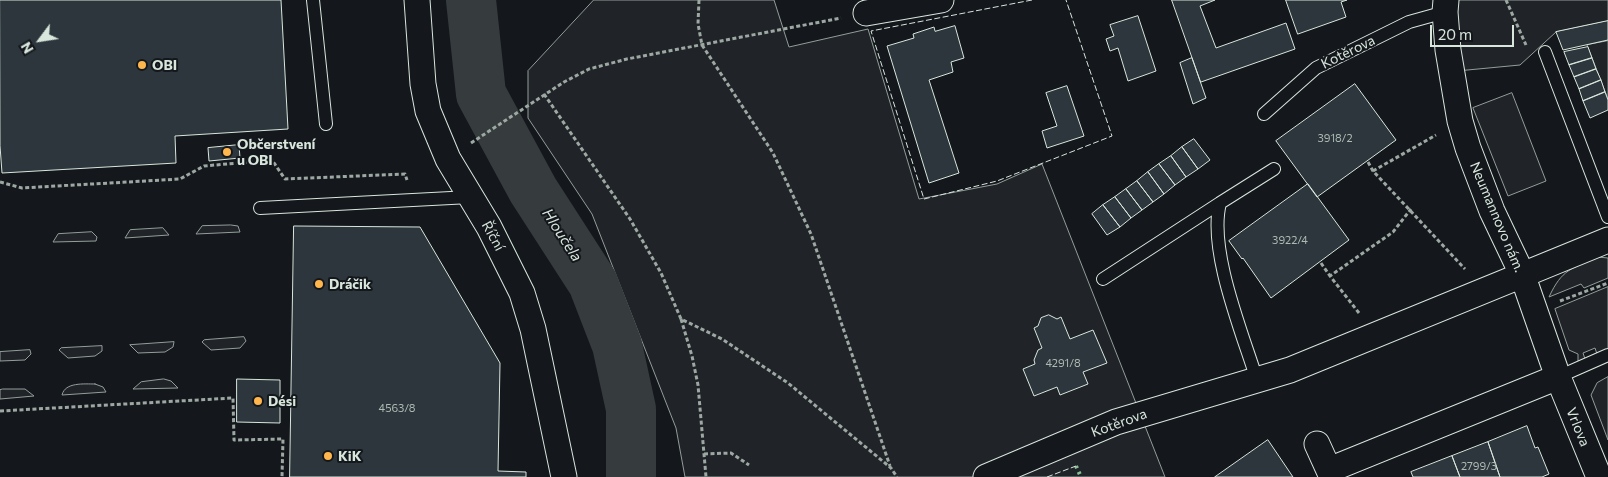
<!DOCTYPE html>
<meta charset="utf-8">
<style>
body{margin:0}
#map{position:relative;width:1608px;height:477px;overflow:hidden;background:#14181c;font-family:Commissioner,sans-serif}
canvas{display:block}
.north{position:absolute;left:15px;top:15px;width:50px;height:50px;-webkit-text-stroke:4px #14181c;paint-order:stroke;rotate:239deg;font-size:14px;font-weight:700;line-height:20px;text-align:center;color:#d8e6dc}
.north::after{content:'';display:block;margin:auto;width:18px;height:22px;background:#d8e6dc;clip-path:polygon(50% 0,100% 100%,50% 72%,0 100%)}
.scale{position:absolute;left:1430px;top:25px;width:84px;height:22px;box-sizing:border-box;border:2px solid #d8e6dc;border-top:0;padding-left:6px;font-size:15px;line-height:18px;white-space:nowrap;color:#d8e6dc;-webkit-text-stroke:4px #14181c;paint-order:stroke}
</style>
<div id="map">
<canvas width="1608" height="477"></canvas>
<div class="north">N</div>
<div class="scale">20 m</div>
</div>
<script>
const ctx = document.querySelector('canvas').getContext('2d');
ctx.lineJoin = 'round';
function fillPath(path, color) { ctx.fillStyle = color; ctx.fill(path, 'evenodd'); }
function strokePath(path, color, width, dash) { ctx.strokeStyle = color; ctx.lineWidth = width; ctx.lineCap = dash ? 'butt' : 'round'; ctx.setLineDash(dash || []); ctx.stroke(path); }
function drawText(font, color, halo, rows, align = 'center') {
  ctx.font = font + ' Commissioner,sans-serif'; ctx.lineWidth = 4; ctx.setLineDash([]); ctx.textBaseline = 'middle'; ctx.strokeStyle = halo; ctx.fillStyle = color; for (const [text, x, y, turn = 0] of rows) {
    ctx.save(); ctx.translate(x, y); ctx.rotate((+turn || 0) * Math.PI / 180); ctx.textAlign = isNaN(turn) ? turn : align; if (halo) ctx.strokeText(text, 0, 0); ctx.fillText(text, 0, 0); ctx.restore();
  }
}
const green = new Path2D(`
 M 594,0 L 774,0 L 789,47 L 868,29 L 919,199 L 997,184 L 1042,164 L 1165,477 L 685,477 L 676,428 L 592,214 L 528,118 L 528,71 Z
 M 1456,0 L 1608,0 L 1608,21 L 1556,32 L 1520,65 L 1457,71 Z
 M 1608,41 L 1608,99 L 1587,45 Z
 M 1512,93 L 1546,181 L 1508,196 L 1473,108 Z
 M 231,225 L 238,226 L 240,232 L 196,234 L 202,226 Z
 M 163,228 L 169,235 L 125,238 L 130,230 Z
 M 92,232 L 97,237 L 96,241 L 53,242 L 58,234 Z
 M 1598,257 L 1608,258 L 1608,278 L 1584,288 L 1581,284 L 1549,297 C 1562,269 1571,269 1598,257 Z
 M 1608,287 L 1608,349 L 1597,354 L 1595,348 L 1583,353 L 1585,359 L 1578,361 L 1578,354 L 1569,350 L 1555,309 Z
 M 244,337 L 246,341 L 240,348 L 211,350 L 202,342 L 204,340 Z
 M 174,342 L 173,347 L 165,352 L 138,353 L 130,345 Z
 M 102,346 L 102,351 L 95,356 L 68,358 L 59,350 L 61,348 Z
 M 30,350 L 31,354 L 25,360 L 0,361 L 0,352 Z
 M 1608,377 L 1608,440 L 1591,395 L 1597,383 Z
 M 164,379 L 171,381 L 178,388 L 133,389 L 141,382 Z
 M 95,384 L 103,387 L 106,392 L 62,395 C 65,382 84,384 95,384 Z
 M 3,389 L 25,389 L 34,396 L 0,399 L 0,390 Z`);
fillPath(green, '#202428');
strokePath(green, '#939e99', 1);
strokePath(new Path2D(`
 M 471,0 L 481,94 L 533,190 L 593,283 L 617,345 L 631,409 L 631,477`), '#363b3e', 50);
const building = new Path2D(`
 M 0,0 L 281,0 L 288,129 L 175,136 L 176,163 L 2,173 L 0,146 Z
 M 1172,0 L 1215,0 L 1200,6 L 1216,48 L 1286,23 L 1295,49 L 1201,82 Z
 M 1286,0 L 1347,0 L 1341,2 L 1346,17 L 1298,34 Z
 M 1138,16 L 1156,71 L 1128,81 L 1118,48 L 1110,51 L 1106,39 L 1114,36 L 1110,25 Z
 M 1608,21 L 1608,40 L 1563,50 L 1556,32 Z
 M 955,26 L 964,58 L 951,62 L 953,72 L 929,80 L 959,173 L 929,183 L 887,46 L 914,38 L 913,34 L 934,27 L 935,31 Z
 M 1588,47 L 1592,58 L 1569,65 L 1564,52 Z
 M 1192,58 L 1206,98 L 1193,104 L 1180,63 Z
 M 1592,58 L 1596,69 L 1574,77 L 1569,65 Z
 M 1596,69 L 1601,80 L 1579,89 L 1574,77 Z
 M 1601,80 L 1605,92 L 1583,101 L 1579,89 Z
 M 1355,84 L 1396,140 L 1317,197 L 1276,141 Z
 M 1067,86 L 1084,136 L 1047,148 L 1042,131 L 1057,126 L 1046,93 Z
 M 1605,92 L 1608,100 L 1608,110 L 1590,118 L 1583,101 Z
 M 1194,139 L 1210,160 L 1198,169 L 1182,147 Z
 M 239,145 L 240,158 L 209,161 L 208,148 Z
 M 1182,147 L 1198,169 L 1186,177 L 1171,156 Z
 M 1171,156 L 1186,177 L 1175,185 L 1159,164 Z
 M 1159,164 L 1175,185 L 1164,194 L 1148,172 Z
 M 1148,172 L 1164,194 L 1153,202 L 1137,181 Z
 M 1137,181 L 1153,202 L 1142,210 L 1126,189 Z
 M 1308,184 L 1349,240 L 1271,298 L 1243,258 L 1242,259 L 1229,241 Z
 M 1126,189 L 1142,210 L 1131,218 L 1115,197 Z
 M 1115,197 L 1131,218 L 1120,227 L 1103,205 Z
 M 1103,205 L 1120,227 L 1107,235 L 1092,214 Z
 M 294,226 L 420,227 L 500,363 L 498,471 L 526,472 L 526,477 L 290,477 Z
 M 1049,315 L 1057,319 L 1061,317 L 1070,339 L 1093,330 L 1107,363 L 1083,372 L 1088,384 L 1060,395 L 1057,387 L 1034,396 L 1023,369 L 1035,364 L 1034,360 L 1038,350 L 1042,348 L 1034,328 L 1038,326 L 1041,318 Z
 M 237,379 L 280,380 L 280,423 L 237,422 Z
 M 1527,426 L 1535,448 L 1538,447 L 1549,474 L 1542,477 L 1500,477 L 1488,442 Z
 M 1268,440 L 1293,477 L 1215,477 Z
 M 1488,442 L 1500,477 L 1460,477 L 1452,456 Z
 M 1452,456 L 1460,477 L 1413,477 L 1411,472 Z`);
fillPath(building, '#2c363c');
strokePath(building, '#d8e6dc', 1);
const service = new Path2D(`
 M 313,0 L 326,124
 M 1545,52 L 1608,217
 M 1264,114 L 1316,68 L 1409,22 L 1445,12
 M 260,208 L 470,197
 M 1103,279 L 1220,203
 M 1558,377 L 1608,355
 M 1257,380 C 1242,332 1208,250 1220,203 L 1274,169`);
const minor = new Path2D(`
 M 417,0 L 423,84 L 428,111 L 448,159 L 489,227 L 522,293 L 533,329 L 564,477
 M 1446,0 L 1445,12 L 1448,50 L 1460,121 L 1468,148 L 1492,211 L 1522,274 L 1558,377 L 1599,477
 M 866,13 L 941,0
 M 1317,444 L 1332,477
 M 1329,470 L 1558,377
 M 986,477 L 1116,422 L 1290,370 L 1608,240`);
strokePath(service, '#d8e6dc', 14);
strokePath(minor, '#d8e6dc', 27);
strokePath(new Path2D(`
 M 699,0 L 698,24 L 702,45 L 773,153 L 811,234 L 890,466
 M 1506,0 L 1526,45
 M 544,94 L 630,219 L 661,273 L 681,319 L 722,339 L 788,383 L 891,468 L 897,477
 M 471,143 L 564,82 L 589,69 L 627,59 L 841,18
 M 1368,162 L 1373,171 L 1465,269
 M 1373,171 L 1436,135
 M 0,182 L 22,188 L 180,179 L 204,166 L 272,160 L 285,179 L 405,174 L 407,180
 M 1321,263 L 1330,276
 M 1560,301 L 1608,283
 M 1359,313 L 1330,276 L 1393,232 L 1411,209
 M 681,319 L 692,356 L 698,385 L 706,477
 M 0,411 L 233,398 L 234,440 L 283,439 L 282,477
 M 704,454 L 731,453 L 749,465`), '#9da8a2', 3, [4, 2.5]);
strokePath(service, '#14181c', 12);
strokePath(minor, '#14181c', 25);
strokePath(new Path2D(`
 M 1076,466 L 1081,477`), '#8ac095', 4, [2.5, 4]);
strokePath(new Path2D(`
 M 1032,0 L 871,31 L 924,199 L 997,181 L 1112,136 L 1066,0
 M 1047,477 L 1076,466`), '#d8e6dc', 1, [6, 2.5]);
for (const [x, y, r, color] of [
 [142,65,5,"#ffb74d"],
 [227,152,5,"#ffb74d"],
 [319,284,5,"#ffb74d"],
 [258,401,5,"#ffb74d"],
 [328,456,5,"#ffb74d"]
]) { const dot = new Path2D(); dot.arc(x, y, r, 0, 2 * Math.PI); ctx.fillStyle = color; ctx.fill(dot); strokePath(dot, '#14181c', 2); }
drawText('11px', '#adbab4', null, [
 ["3918/2",1335,138],
 ["3922/4",1290,240],
 ["4291/8",1063,363],
 ["4563/8",397,408],
 ["2799/3",1479,466]
]);
drawText('14px', '#d8e6dc', '#14181c', [
 ["Kotěrova",1348,52,-26],
 ["Neumannovo nám.",1497,217,67],
 ["Říční",493,236,61],
 ["Kotěrova",1119,423,-20],
 ["Vrlova",1578,427,68]
]);
drawText('bold 14px', '#d8e6dc', '#14181c', [
 ["OBI",152,65],
 ["Občerstvení",237,144],
 ["u OBI",237,160],
 ["Dráčik",329,284],
 ["Dési",268,401],
 ["KiK",338,456]
], 'left');
drawText('italic 15px', '#d8e6dc', '#14181c', [
 ["Hloučela",562,235,57]
]);
</script>
